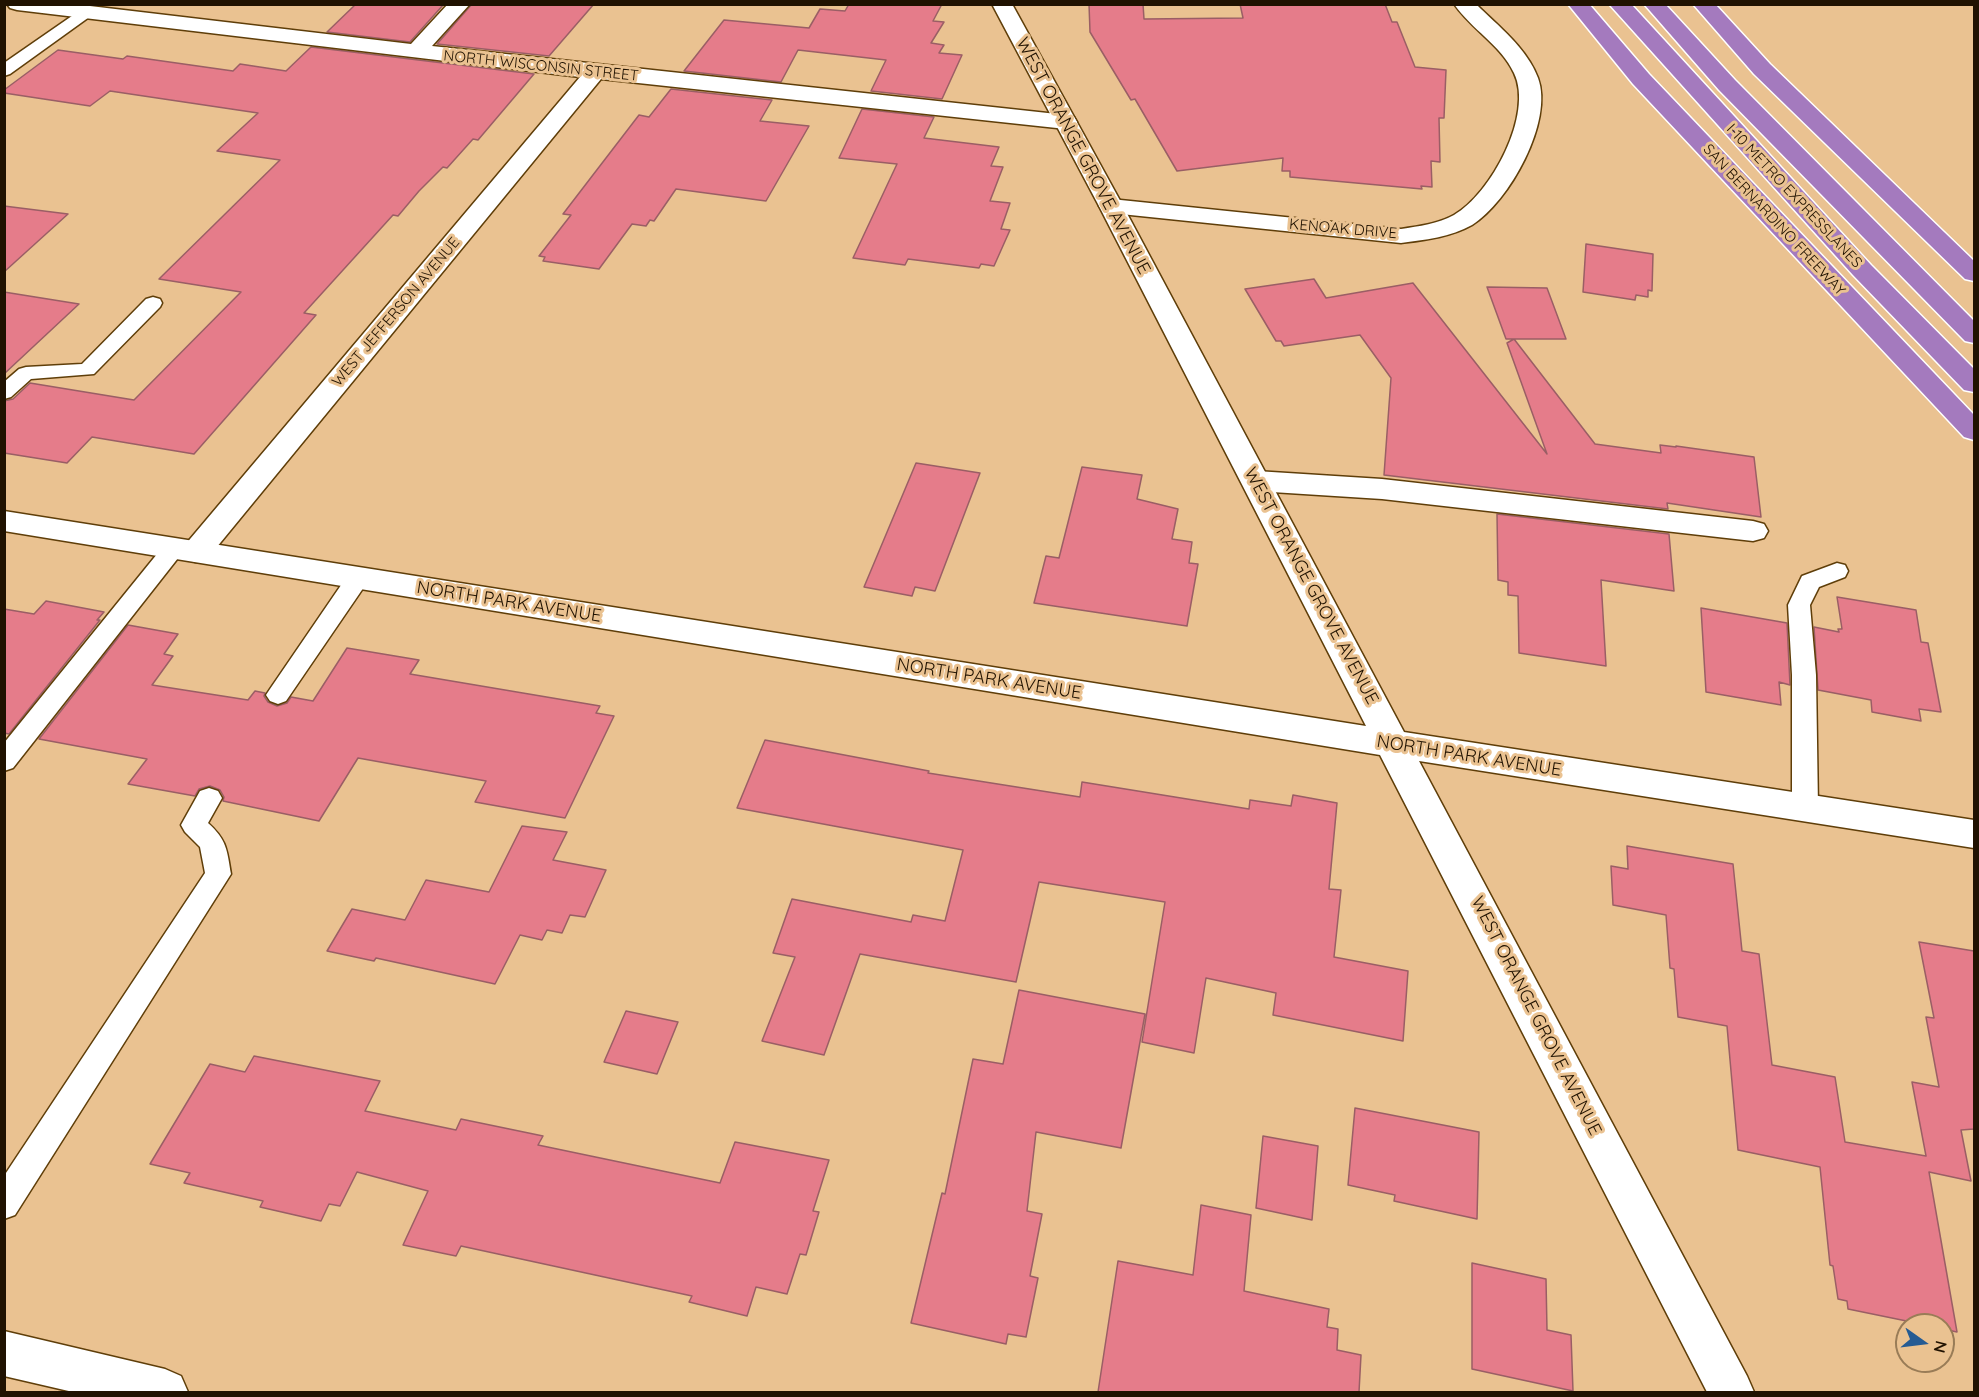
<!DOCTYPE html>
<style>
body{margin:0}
#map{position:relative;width:1979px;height:1397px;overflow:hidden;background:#eac291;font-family:Quicksand,sans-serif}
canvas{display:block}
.frame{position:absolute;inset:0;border:6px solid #201201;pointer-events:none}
.north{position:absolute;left:1895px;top:1313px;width:60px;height:60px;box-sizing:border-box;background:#eac291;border:2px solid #997c57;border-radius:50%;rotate:104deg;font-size:16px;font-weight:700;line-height:24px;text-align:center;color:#201201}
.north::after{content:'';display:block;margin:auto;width:21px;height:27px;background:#255b93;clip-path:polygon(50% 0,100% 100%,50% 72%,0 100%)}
</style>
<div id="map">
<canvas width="1979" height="1397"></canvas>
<div class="frame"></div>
<div class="north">N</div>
</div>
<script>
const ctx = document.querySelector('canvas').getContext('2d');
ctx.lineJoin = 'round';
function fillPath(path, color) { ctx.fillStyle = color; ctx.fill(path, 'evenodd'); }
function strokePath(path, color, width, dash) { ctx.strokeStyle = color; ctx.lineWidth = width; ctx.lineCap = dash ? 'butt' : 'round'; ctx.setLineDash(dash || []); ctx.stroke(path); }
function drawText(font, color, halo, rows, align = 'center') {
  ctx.font = font + ' Quicksand,sans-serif'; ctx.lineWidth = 6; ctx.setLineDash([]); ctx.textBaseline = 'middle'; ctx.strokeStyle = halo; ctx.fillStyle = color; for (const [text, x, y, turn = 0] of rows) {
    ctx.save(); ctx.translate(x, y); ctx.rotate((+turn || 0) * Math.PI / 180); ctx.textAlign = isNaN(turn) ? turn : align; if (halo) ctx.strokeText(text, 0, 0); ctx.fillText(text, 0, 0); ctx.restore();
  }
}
const building = new Path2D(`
 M 356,4 L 444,4 L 410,42 L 327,32 Z
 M 472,4 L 594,4 L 549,56 L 437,44 Z
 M 849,4 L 942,4 L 933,21 L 944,22 L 931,43 L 944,45 L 939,53 L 962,55 L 942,99 L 871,91 L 886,60 L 798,50 L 781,82 L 684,71 L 724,20 L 809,28 L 820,9 L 845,11 Z
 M 1089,4 L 1143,4 L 1144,19 L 1243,18 L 1240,4 L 1385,4 L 1392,22 L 1397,22 L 1415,67 L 1446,70 L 1444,118 L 1439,118 L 1440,162 L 1431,161 L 1432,187 L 1421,186 L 1422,189 L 1290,177 L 1290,171 L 1282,171 L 1283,158 L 1177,171 L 1135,99 L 1131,100 L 1090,32 Z
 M 311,47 L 534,74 L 478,140 L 473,139 L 447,168 L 443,167 L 419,191 L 398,216 L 393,215 L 304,313 L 316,315 L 194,454 L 92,437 L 67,463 L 4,453 L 4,401 L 13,399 L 30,383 L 134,400 L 241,292 L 159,279 L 280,160 L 217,151 L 258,113 L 110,91 L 90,106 L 4,93 L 4,90 L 58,50 L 123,59 L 127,56 L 233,71 L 240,64 L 286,71 Z
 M 671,89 L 772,100 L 760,121 L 809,126 L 766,201 L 676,189 L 654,221 L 650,220 L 646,226 L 632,224 L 599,269 L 543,261 L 545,257 L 539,256 L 571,215 L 563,214 L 639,115 L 649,117 Z
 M 862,109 L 934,117 L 924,138 L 999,147 L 991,166 L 1003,167 L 990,201 L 1010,203 L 1001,229 L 1010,230 L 994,266 L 981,264 L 979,268 L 908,259 L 905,265 L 853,258 L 897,164 L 839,158 Z
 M 4,206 L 68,214 L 4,272 Z
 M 1586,244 L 1653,254 L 1652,291 L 1648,290 L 1648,297 L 1636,295 L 1635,300 L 1583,292 Z
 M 1314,279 L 1326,298 L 1413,283 L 1547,454 L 1507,343 L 1514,339 L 1595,444 L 1661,453 L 1660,445 L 1676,447 L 1676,446 L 1754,457 L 1761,517 L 1667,503 L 1668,509 L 1384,475 L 1391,378 L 1360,335 L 1284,346 L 1281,341 L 1276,341 L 1245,289 Z
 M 1487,287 L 1547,288 L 1566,339 L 1506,339 Z
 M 4,292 L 79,304 L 4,374 Z
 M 916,463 L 980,473 L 935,591 L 915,587 L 912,596 L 864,587 Z
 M 1082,467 L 1142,475 L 1137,499 L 1178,509 L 1172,539 L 1192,542 L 1189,563 L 1198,564 L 1187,626 L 1034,603 L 1046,556 L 1059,558 Z
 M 1497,514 L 1669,534 L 1674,591 L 1601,580 L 1606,666 L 1519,653 L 1518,596 L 1508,595 L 1508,582 L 1498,580 Z
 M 1837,597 L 1916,610 L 1921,642 L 1928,643 L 1941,712 L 1919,709 L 1921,721 L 1872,712 L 1871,700 L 1818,690 L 1814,627 L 1839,632 L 1838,629 L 1842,629 Z
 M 46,601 L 104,612 L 97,620 L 100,620 L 9,734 L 4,733 L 4,609 L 34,614 Z
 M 1701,608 L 1787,623 L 1790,685 L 1779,682 L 1781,705 L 1706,692 Z
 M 128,625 L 178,634 L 164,654 L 173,656 L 152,685 L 248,700 L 255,691 L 265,693 L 264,696 L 268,702 L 277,706 L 287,703 L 291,697 L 313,701 L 347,648 L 419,660 L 410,674 L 600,706 L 596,713 L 614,716 L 565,818 L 475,802 L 486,781 L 358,758 L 319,821 L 223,801 L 224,797 L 220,790 L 210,786 L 199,789 L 195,796 L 128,784 L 147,759 L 39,739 Z
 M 765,740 L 929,771 L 928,773 L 1080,797 L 1082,782 L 1249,809 L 1250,800 L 1291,806 L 1293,795 L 1337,803 L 1329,889 L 1341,890 L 1334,957 L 1408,971 L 1403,1041 L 1273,1015 L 1276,993 L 1206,978 L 1194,1053 L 1142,1042 L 1165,902 L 1039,882 L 1016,982 L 860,954 L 824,1055 L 762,1041 L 795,957 L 773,953 L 792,899 L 911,922 L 913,915 L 945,921 L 963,850 L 737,808 Z
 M 522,826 L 567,832 L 553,860 L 606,870 L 585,917 L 570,915 L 562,933 L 547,930 L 542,940 L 520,935 L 495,984 L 376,958 L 374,961 L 327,951 L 352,909 L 405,920 L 426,880 L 489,892 Z
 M 1627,846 L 1733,864 L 1742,951 L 1759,954 L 1772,1065 L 1835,1077 L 1845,1142 L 1926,1156 L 1912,1082 L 1939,1087 L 1926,1017 L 1934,1018 L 1919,942 L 1974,951 L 1974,1129 L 1961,1130 L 1971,1181 L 1929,1172 L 1957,1332 L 1943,1329 L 1943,1325 L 1926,1325 L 1848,1309 L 1847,1301 L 1838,1299 L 1833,1266 L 1830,1265 L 1820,1167 L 1738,1150 L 1727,1026 L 1678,1017 L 1674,969 L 1670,968 L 1666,915 L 1613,905 L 1611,866 L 1628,869 Z
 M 1019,990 L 1145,1014 L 1121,1148 L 1036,1132 L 1027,1211 L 1042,1214 L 1030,1276 L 1038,1278 L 1026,1337 L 1008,1334 L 1006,1344 L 911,1323 L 942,1193 L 945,1194 L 973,1059 L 1003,1064 Z
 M 626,1011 L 678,1022 L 657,1074 L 604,1062 Z
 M 254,1056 L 380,1081 L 365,1111 L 456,1130 L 461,1119 L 543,1136 L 538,1145 L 720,1183 L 735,1142 L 829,1160 L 813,1211 L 819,1212 L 806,1255 L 800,1254 L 787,1294 L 756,1287 L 747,1316 L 689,1302 L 692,1296 L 461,1246 L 456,1256 L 403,1245 L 428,1191 L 357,1172 L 340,1206 L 329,1204 L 321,1221 L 260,1207 L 263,1201 L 184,1183 L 190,1173 L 150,1164 L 210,1064 L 245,1072 Z
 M 1355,1108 L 1479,1132 L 1477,1219 L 1394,1201 L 1395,1195 L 1348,1185 Z
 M 1263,1136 L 1318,1146 L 1312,1220 L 1256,1208 Z
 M 1201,1205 L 1251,1215 L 1244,1291 L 1329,1309 L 1327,1327 L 1338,1329 L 1337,1350 L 1361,1355 L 1359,1392 L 1098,1392 L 1118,1261 L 1193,1275 Z
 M 1472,1263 L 1546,1279 L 1547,1330 L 1571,1335 L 1573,1391 L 1472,1369 Z`);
fillPath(building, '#e57c8a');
strokePath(building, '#9a5e65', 1.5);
const service = new Path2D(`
 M 87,8 L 94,12 L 92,15 L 10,74 L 4,76 L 4,63 L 82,9 Z
 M 153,297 L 160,299 L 162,303 L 160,307 L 94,374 L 31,379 L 11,397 L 4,399 L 4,382 L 19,369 L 26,367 L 82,364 L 146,299 Z
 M 174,540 L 182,543 L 185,548 L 182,553 L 13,768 L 4,771 L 4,743 L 166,543 Z
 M 1837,563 L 1845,565 L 1848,571 L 1845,577 L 1819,587 L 1810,605 L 1816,675 L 1818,808 L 1814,815 L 1805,818 L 1796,815 L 1792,808 L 1792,675 L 1788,605 L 1802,576 Z
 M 358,570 L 366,572 L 369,578 L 366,584 L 286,701 L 278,704 L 270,701 L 266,695 L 270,689 L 350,572 Z
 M 209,788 L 218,791 L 222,798 L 208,823 C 227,840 227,850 231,874 L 15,1215 L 4,1219 L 4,1176 L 205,873 L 200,847 L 185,832 L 181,825 L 200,791 Z`);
const minor = new Path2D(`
 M 7,4 L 73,4 L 411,44 L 448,4 L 470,4 L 432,46 L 1066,115 L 1074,117 L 1077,122 L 1074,127 L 1066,129 L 601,79 L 207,559 L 196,562 L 185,559 L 181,552 L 185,545 L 580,77 L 17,10 L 10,8 Z
 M 1454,4 L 1476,4 C 1498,26 1527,48 1538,78 C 1554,121 1509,202 1472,225 C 1451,237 1424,240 1401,243 L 1111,213 L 1103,211 L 1099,206 L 1103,201 L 1111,199 L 1401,229 C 1419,226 1438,224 1454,215 C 1491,194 1534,114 1514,73 C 1501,45 1472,30 1454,4 Z
 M 1256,471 L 1382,479 L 1753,521 L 1764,524 L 1768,531 L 1764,538 L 1753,541 L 1382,499 L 1256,491 L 1246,488 L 1242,481 L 1246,474 Z`);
const tertiary = new Path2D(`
 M 992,4 L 1012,4 L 1123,206 L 1404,732 L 1974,820 L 1974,848 L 1419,761 L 1747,1376 L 1754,1392 L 1707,1392 L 1380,755 L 4,531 L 4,511 L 1366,726 L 1099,206 Z
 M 4,1331 L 165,1369 L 181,1376 L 188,1392 L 73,1392 L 4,1376 Z`);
const motorway = new Path2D(`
 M 1568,4 L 1589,4 L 1649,74 L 1974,415 L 1974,440 L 1964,437 L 1633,84 Z
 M 1609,4 L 1631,4 L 1871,265 L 1974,369 L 1974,392 L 1964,390 L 1853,275 Z
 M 1644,4 L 1665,4 L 1735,80 L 1974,321 L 1974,343 L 1965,341 L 1719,90 Z
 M 1693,4 L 1715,4 L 1770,64 L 1974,261 L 1974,281 L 1965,279 L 1754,74 Z`);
strokePath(service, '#5f3e09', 3);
strokePath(minor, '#5f3e09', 3);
strokePath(tertiary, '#5f3e09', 3);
strokePath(motorway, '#fff', 3);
fillPath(service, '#fff');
fillPath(minor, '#fff');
fillPath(tertiary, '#fff');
fillPath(motorway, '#a47abe');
drawText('15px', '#201201', '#eac291', [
 ["NORTH WISCONSIN STREET",541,66,6],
 ["I-10 METRO EXPRESSLANES",1794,196,47],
 ["SAN BERNARDINO FREEWAY",1774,220,47],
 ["KENOAK DRIVE",1343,229,5],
 ["WEST JEFFERSON AVENUE",396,312,-50]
]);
drawText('18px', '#201201', '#eac291', [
 ["WEST ORANGE GROVE AVENUE",1083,156,62],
 ["WEST ORANGE GROVE AVENUE",1311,586,62],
 ["NORTH PARK AVENUE",509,602,9],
 ["NORTH PARK AVENUE",989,679,9],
 ["NORTH PARK AVENUE",1469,756,9],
 ["WEST ORANGE GROVE AVENUE",1536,1016,63]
]);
</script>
